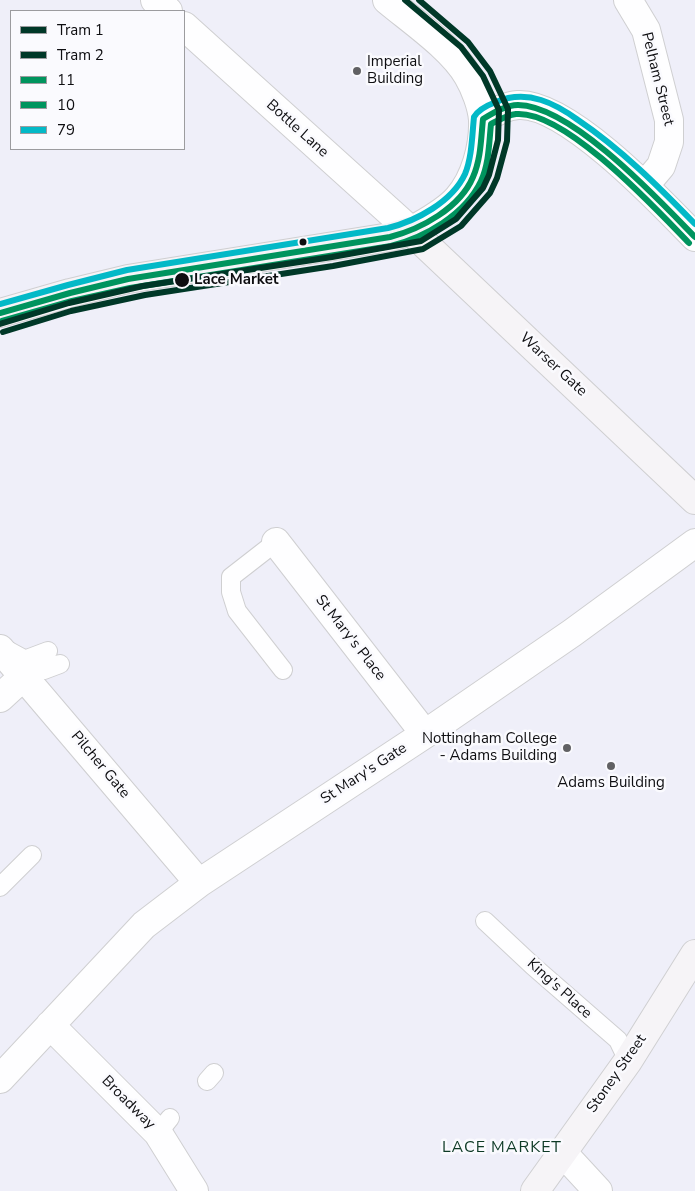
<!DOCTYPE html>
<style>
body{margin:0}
#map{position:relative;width:695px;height:1191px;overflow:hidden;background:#fbfbfd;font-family:"Nunito Sans",sans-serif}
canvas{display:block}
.legend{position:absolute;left:10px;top:10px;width:175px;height:140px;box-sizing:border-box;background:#fafafe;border:1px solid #9c9c9f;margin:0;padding:6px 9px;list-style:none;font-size:15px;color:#0e0e11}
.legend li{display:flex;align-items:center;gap:10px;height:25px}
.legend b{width:25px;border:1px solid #9c9c9f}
</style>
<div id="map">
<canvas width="695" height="1191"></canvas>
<ul class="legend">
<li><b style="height:6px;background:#003828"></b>Tram 1</li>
<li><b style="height:6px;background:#003828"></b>Tram 2</li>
<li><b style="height:6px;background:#00945e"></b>11</li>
<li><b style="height:6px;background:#00945e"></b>10</li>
<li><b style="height:6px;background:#03b9c7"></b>79</li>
</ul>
</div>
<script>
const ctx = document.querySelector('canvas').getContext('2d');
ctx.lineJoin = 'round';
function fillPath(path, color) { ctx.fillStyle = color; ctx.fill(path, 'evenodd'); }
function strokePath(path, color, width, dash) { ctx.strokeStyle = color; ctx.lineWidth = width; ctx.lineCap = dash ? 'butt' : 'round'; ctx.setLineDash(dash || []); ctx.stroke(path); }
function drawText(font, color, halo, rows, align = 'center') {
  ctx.font = font + ' "Nunito Sans",sans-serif'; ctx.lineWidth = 5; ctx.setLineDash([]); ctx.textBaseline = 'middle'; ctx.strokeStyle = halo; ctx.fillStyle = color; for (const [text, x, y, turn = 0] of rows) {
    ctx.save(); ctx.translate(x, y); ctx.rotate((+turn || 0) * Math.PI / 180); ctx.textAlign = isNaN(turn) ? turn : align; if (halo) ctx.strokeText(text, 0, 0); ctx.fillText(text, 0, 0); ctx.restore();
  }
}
fillPath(new Path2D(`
 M 0,0 L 695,0 L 695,1191 L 0,1191 ZM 11,11 L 184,11 L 184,149 L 11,149 Z`), '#efeff9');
const lane = new Path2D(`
 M 276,542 L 231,577 L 231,592 L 237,611 L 283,670
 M 9,651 L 44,670 L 60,664
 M 24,660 L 48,651
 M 0,887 L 32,855
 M 485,921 L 533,966 L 618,1040 L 628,1061
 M 207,1081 L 214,1073
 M 158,1133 L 170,1118`);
const street = new Path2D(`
 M 155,0 L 168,11
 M 628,0 L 646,30 L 669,120 L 669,142 L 661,166 L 645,185
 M 184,26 L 411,231 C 426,222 446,212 458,198 C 475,179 484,146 483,120 C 482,106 475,88 468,76 C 452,48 412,21 387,0
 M 483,119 C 494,112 505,106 518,105 C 567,102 661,202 695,237
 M 276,542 L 425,734
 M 0,649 L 199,883
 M 0,698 L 24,676
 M 50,1025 L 158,1133 L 194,1191
 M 0,1079 L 144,925 L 199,883 L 425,734 L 572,633 L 695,543
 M 562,1152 L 598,1191`);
const secondary = new Path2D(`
 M 0,313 L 70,293 L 128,279 L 390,237 L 411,231 L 695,500
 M 535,1191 L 628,1061 L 695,954`);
strokePath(lane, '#cfcfd1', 20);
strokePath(street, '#cfcfd1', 30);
strokePath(secondary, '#cfcfd1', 30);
strokePath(lane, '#fefeff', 18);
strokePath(street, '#fefeff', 28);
strokePath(secondary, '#f6f4f7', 28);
strokePath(new Path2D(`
 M 0,313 L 70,293 L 128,279 L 390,237 C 421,229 460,208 473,177 C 481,159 481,138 483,119 C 493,113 506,105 518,105 C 572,106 658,199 695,237`), '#00945e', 6);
strokePath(new Path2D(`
 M 2,321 L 72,301 L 130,288 L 391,246 C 425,237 465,215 481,181 C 489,164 489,143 491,124 C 499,120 507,115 516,114 C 565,110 656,209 689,243`), '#00945e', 6);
strokePath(new Path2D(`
 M 0,304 L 68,285 L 127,270 L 388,228 C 416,221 452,202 465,174 C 472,157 472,136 474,117 C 478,110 488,105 496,102 C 510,96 525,95 541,100 C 554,104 567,112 578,120 C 621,149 659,187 695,224`), '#03b9c7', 6);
strokePath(new Path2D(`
 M 0,324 L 69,303 L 143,286 L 332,257 L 421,241 L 456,219 L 483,188 L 489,175 L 498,140 L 499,110 L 483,76 L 461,47 L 405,0`), '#003828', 6);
strokePath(new Path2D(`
 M 3,332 L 71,311 L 145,295 L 333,266 L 423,249 L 461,226 L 490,193 L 497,178 L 507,141 L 508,109 L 490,71 L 468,42 L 419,0`), '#003828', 6);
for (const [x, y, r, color] of [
 [357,71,5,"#616164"],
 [303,242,4.5,"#0e0e11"],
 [182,280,8,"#0e0e11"],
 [567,748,5,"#616164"],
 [611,766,5,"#616164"]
]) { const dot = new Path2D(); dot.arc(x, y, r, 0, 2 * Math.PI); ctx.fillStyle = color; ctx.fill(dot); strokePath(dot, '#fafafe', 2); }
drawText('15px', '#0e0e11', '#fafafe', [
 ["Imperial",367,62],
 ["Building",367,79],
 ["Nottingham College",557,739,"right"],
 ["- Adams Building",557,756,"right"],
 ["Adams Building",611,783,"center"]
], 'left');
drawText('15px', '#0e0e11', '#fafafe', [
 ["Pelham Street",657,79,76],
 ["Bottle Lane",297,129,42],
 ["Warser Gate",553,365,43],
 ["St Mary's Place",350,638,52],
 ["Pilcher Gate",100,765,50],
 ["St Mary's Gate",364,774,-33],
 ["King's Place",559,989,42],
 ["Stoney Street",617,1074,-55],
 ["Broadway",128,1103,45]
]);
drawText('bold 15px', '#0e0e11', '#fafafe', [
 ["Lace Market",194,280]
], 'left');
ctx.letterSpacing = '1px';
drawText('16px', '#0e3a26', '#fafafe', [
 ["LACE MARKET",502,1148]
]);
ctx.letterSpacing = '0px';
</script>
